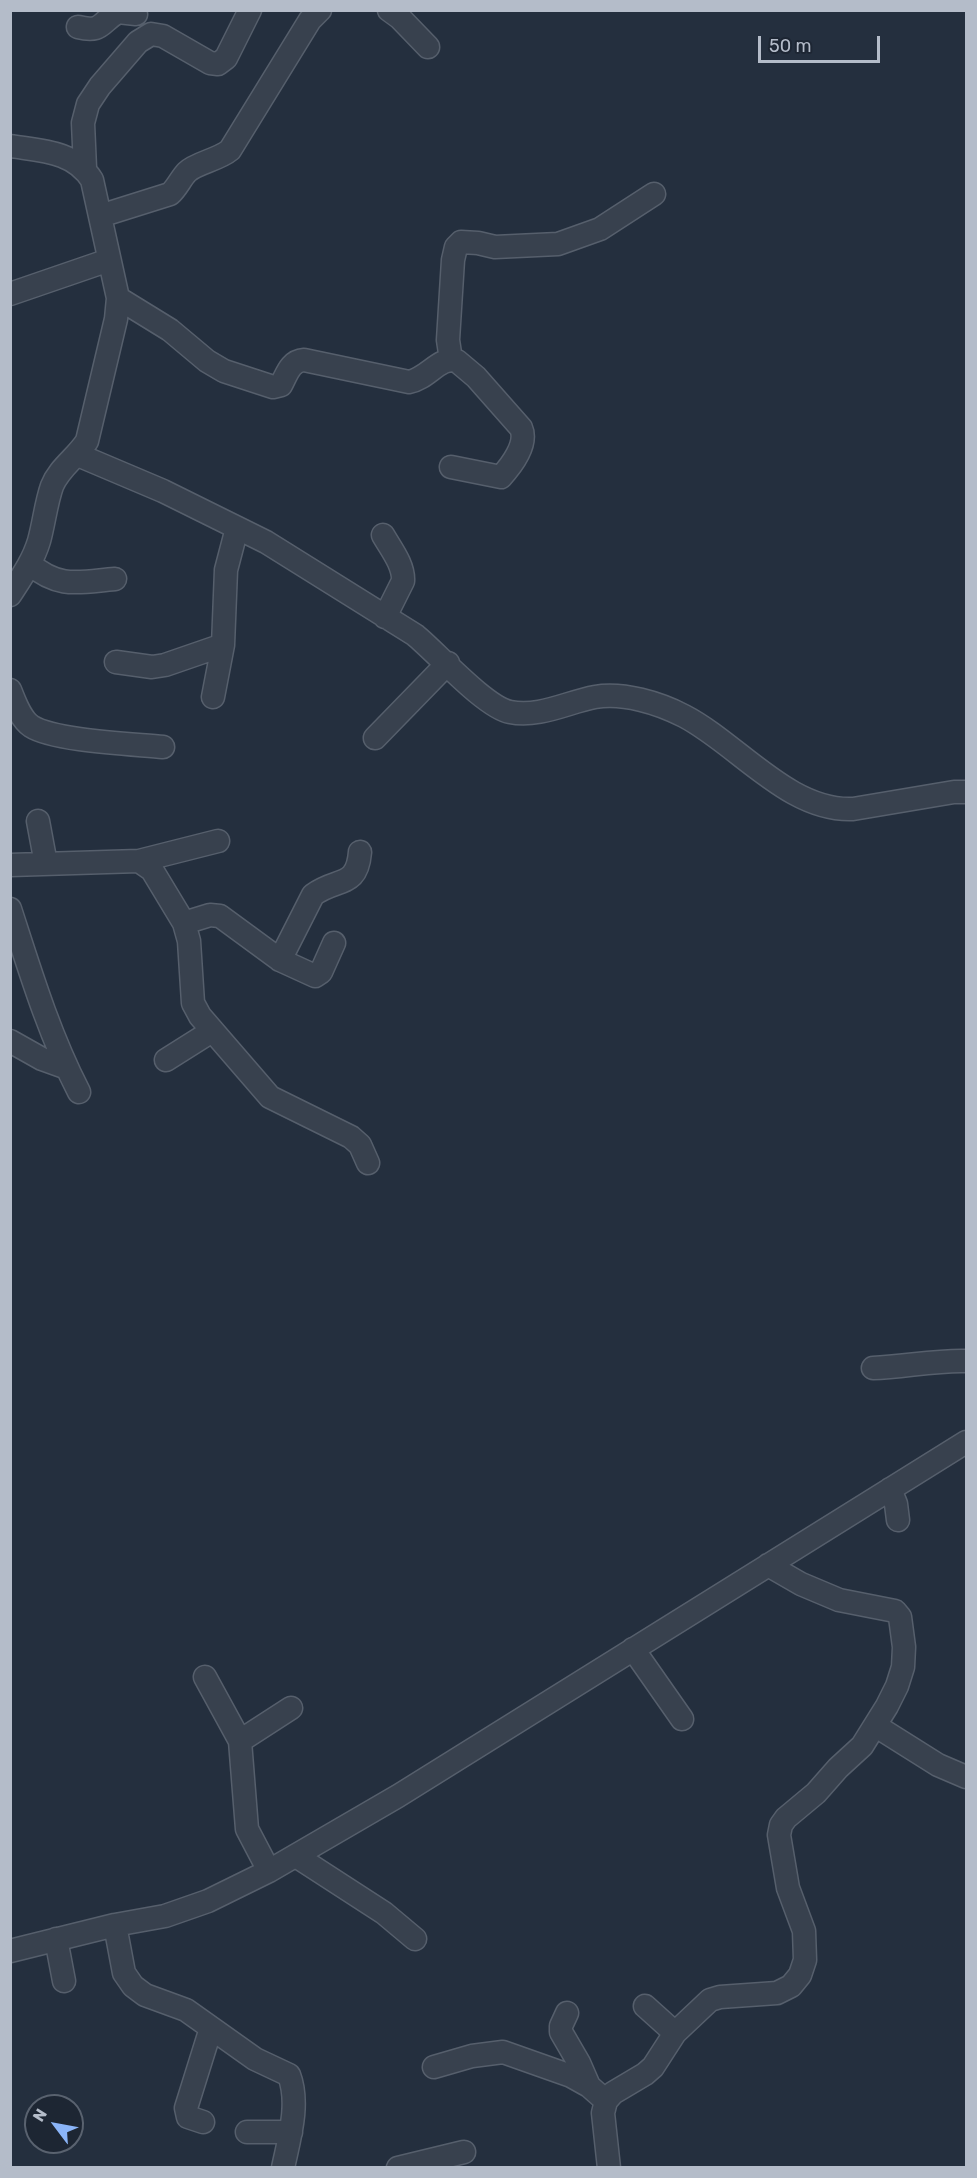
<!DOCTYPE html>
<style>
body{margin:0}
#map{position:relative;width:977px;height:2178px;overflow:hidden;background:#242f3e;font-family:Rubik,sans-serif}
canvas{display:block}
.frame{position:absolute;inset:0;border:12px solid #b4bcc9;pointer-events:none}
.north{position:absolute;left:24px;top:2094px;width:60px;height:60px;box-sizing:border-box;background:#1d2633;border:2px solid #59626f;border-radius:50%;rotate:302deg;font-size:16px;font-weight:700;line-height:24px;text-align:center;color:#b4bcc9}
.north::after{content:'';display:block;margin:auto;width:21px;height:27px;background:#8ab4f8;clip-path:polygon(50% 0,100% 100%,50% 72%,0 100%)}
.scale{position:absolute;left:758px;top:36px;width:122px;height:27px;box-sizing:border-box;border:3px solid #b4bcc9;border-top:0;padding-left:8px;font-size:18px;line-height:21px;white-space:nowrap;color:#b4bcc9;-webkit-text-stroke:4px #1d2633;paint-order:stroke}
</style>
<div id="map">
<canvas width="977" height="2178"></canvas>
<div class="frame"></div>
<div class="north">N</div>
<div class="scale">50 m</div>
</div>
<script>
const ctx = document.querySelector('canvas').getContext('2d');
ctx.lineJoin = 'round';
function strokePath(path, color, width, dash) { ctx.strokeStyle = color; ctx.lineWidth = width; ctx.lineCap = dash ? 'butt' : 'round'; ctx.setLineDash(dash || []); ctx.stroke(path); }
const minor = new Path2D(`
 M 389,10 L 400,18 L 428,47
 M 78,27 C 103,33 100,22 118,12 L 136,14
 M 10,146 C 42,151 74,151 92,180 L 118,298 L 116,319 L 87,441 C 76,458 59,468 52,486 C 46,503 44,523 39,541 C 33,561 21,578 10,595
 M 85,168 L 83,123 L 88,104 L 100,86 L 138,42 L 151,34 L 163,36 L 210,63 L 218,64 L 226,58 L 250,10
 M 100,216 L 170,194 C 177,188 181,178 187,172 C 196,163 218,160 230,150 L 310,20 L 320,10
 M 10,294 L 109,260
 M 118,298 L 170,330 L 207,361 L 224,371 L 273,387 L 281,385 C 287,374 290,361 304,360 L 409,382 C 429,378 439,356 457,361 L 476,377 L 521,428 C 528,444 511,466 501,477 L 451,467
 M 451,360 L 448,340 L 453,260 L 456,247 L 461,242 L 478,243 L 495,247 L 558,244 L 600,229 L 654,194
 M 78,455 L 163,491 L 266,542 L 415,635 C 438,654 485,707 510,712 C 539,718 568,702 595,697 C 623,692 659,703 684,716 C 738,744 789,812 853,809 L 954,792 L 966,792
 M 383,535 C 391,549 404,565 403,581 L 385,617
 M 30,564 C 59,589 79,582 115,579
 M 116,662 L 152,667 L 165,665 L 223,645
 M 10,690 C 15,702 20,718 31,726 C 54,741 133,744 163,747
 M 213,697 L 223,645 L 226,570 L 237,528
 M 375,738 L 448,663
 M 38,821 L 46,864
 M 139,861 L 152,870 L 184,923 L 189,941 L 193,1003 L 200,1016 L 270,1097 L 351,1137 L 360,1145 L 368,1163
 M 10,865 L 139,861 L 218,841
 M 10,909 C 30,971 49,1034 79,1092
 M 184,923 L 210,915 L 220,916 L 280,960 L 315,976 L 321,972 L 334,943
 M 280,960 L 313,895 C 337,877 357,889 360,852
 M 10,1041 L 42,1059 L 67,1068
 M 166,1060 L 212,1031
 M 873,1368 C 904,1367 935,1360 966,1361
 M 890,1489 L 896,1504 L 898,1520
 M 633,1649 L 682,1719
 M 205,1677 L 240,1741 L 247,1829 L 269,1871
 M 876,1726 L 938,1765 L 966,1777
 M 240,1741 L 291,1708
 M 296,1856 L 384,1913 L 415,1939
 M 115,1925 L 124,1973 L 133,1986 L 145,1995 L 186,2010 L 255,2059 L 289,2075 C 300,2104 289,2139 283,2168
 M 56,1939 L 64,1981
 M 10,1951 L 115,1925 L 165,1916 L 208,1901 L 269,1871 L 398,1796 L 966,1442
 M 645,2006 L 675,2033
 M 567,2013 L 561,2026 L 561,2032 L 579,2063 L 589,2086
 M 434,2067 L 472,2056 L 503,2052 L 571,2076 L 589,2086 L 606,2101
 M 203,2122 L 188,2117 L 186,2108 L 211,2028
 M 247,2132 L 291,2132
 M 398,2168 L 464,2152
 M 609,2168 L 603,2113 L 606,2101 L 613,2093 L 645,2074 L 653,2067 L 675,2033 L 710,2000 L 720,1997 L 777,1993 L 791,1986 L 800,1975 L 805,1960 L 804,1931 L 788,1888 L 779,1835 L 781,1825 L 786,1818 L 816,1793 L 838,1768 L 862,1746 L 887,1706 L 897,1686 L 903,1667 L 904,1647 L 900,1617 L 895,1611 L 839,1600 L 801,1584 L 768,1565`);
strokePath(minor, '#565f6c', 25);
strokePath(minor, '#38414e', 22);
</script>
